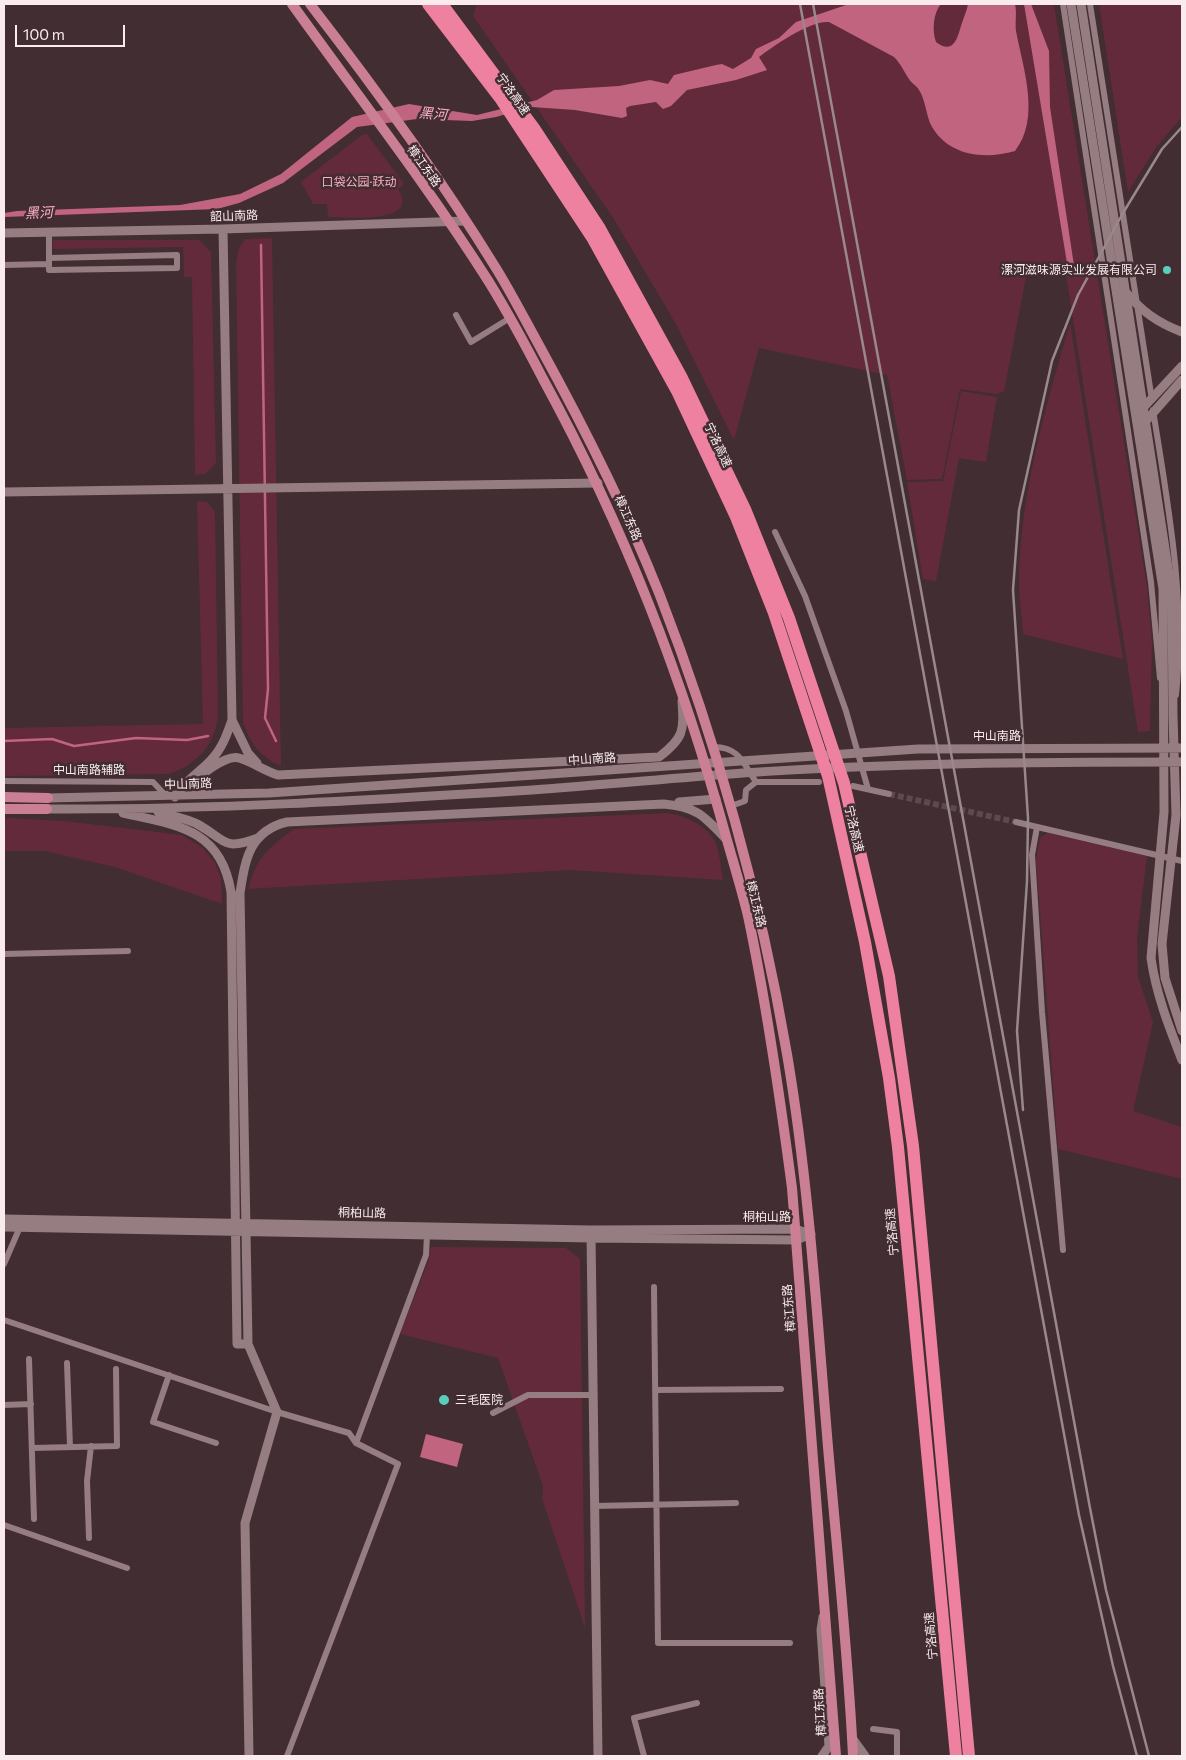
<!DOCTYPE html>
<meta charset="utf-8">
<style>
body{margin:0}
#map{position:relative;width:1186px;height:1760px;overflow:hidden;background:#412d32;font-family:Commissioner,sans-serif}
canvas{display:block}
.frame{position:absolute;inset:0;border:5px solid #f9ebee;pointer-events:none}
.scale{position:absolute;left:15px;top:25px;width:110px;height:22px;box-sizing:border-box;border:2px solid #f9ebee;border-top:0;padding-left:6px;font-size:15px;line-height:18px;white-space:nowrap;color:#f9ebee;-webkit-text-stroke:4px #412d32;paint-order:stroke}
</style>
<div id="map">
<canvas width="1186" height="1760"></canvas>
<div class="frame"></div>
<div class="scale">100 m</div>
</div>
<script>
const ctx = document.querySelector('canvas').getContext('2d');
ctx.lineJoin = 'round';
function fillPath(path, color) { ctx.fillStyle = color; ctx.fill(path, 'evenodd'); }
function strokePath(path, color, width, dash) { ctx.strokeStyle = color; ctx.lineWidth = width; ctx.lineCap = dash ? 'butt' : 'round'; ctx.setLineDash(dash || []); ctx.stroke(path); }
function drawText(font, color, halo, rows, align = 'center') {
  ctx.font = font + ' Commissioner,"Noto Sans SC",sans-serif'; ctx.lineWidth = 5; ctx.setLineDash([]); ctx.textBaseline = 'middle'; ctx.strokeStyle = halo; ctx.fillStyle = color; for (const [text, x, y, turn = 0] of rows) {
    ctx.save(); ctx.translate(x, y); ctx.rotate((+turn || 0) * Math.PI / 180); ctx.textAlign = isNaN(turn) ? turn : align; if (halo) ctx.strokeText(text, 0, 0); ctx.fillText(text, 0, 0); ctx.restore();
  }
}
fillPath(new Path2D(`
 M 477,4 L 1054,4 L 1147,587 L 1152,643 L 1150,731 L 1138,732 L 1066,275 L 1028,267 L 1004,391 L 997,394 L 960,389 L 942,479 L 907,480 L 887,375 L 759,348 L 734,440 L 677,326 L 614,219 L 473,16 Z
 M 1099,4 L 1182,4 L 1182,117 L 1157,146 L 1128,192 Z
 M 367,134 L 404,184 L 398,189 C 422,225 345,217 328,217 L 327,204 L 313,204 L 301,182 L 362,135 Z
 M 272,238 L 281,766 C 260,757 250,743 243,722 L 236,263 L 239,248 L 245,239 Z
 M 53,240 L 199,240 L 211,252 L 216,463 L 205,474 L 195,475 L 192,277 L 184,277 L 183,247 L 53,249 Z
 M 1070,323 L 1123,659 L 1023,634 C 1022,616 1019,598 1019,581 C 1020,493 1046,406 1070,323 Z
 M 961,391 L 997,397 L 986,462 L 959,458 L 936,581 L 923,579 L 907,482 L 943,481 Z
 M 197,501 L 207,502 L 215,512 L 218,716 C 215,746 195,766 168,774 L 4,776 L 4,728 L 203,724 Z
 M 667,813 C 685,815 709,826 716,844 C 720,855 721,869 723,880 L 571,870 L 248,889 C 257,857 268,848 294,829 Z
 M 9,818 L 64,821 L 182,835 L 203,848 L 215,863 L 221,878 L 222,904 L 115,867 L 45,851 L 4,851 L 4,819 Z
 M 1047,833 L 1147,856 L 1137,937 L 1138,977 L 1153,1022 L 1133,1111 L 1182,1127 L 1182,1179 L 1058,1149 L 1036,860 L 1040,838 Z
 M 431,1247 L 566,1248 L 580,1259 L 585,1628 L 542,1498 L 543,1486 L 498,1358 L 400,1334 L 428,1262 Z`), '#632a3b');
fillPath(new Path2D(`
 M 849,4 L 941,4 C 933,13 932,31 936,42 C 956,57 958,33 963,20 C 965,14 967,10 968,4 L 1015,4 C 1017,13 1015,22 1016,31 C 1023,68 1041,118 1015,151 C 984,160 946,156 930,123 C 926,113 925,99 919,90 C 917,86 911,83 909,79 C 903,70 901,64 894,57 L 829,22 C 811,20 773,46 759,57 L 767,70 L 736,80 L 687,90 L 671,106 L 663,109 L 656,102 L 630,106 L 626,108 L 627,116 L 622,118 L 575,110 L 532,107 L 496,117 L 472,121 L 417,119 L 357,127 L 283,183 L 239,203 L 217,209 L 4,217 L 4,213 L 17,211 L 180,205 L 240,194 L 281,174 L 352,117 L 409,104 L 477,115 L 537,100 L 554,90 L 619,86 L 650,80 L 668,84 L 674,75 L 716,65 L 722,64 L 733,69 L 751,58 L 756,49 L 779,38 L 796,22 Z
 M 1024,4 L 1031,4 L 1049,51 L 1050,107 L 1075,272 L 1072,276 L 1069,275 Z
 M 426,1434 L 463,1444 L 457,1467 L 420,1457 Z`), '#c0647f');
strokePath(new Path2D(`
 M 261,245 L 268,689 L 265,718 L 276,741
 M 4,741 L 52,739 L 74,746 L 136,738 L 187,740 L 208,736`), '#c0647f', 2.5);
strokePath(new Path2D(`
 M 889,794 L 1016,822`), '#5d4a4e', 6, [6, 3]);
strokePath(new Path2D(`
 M 1063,4 L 1151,582 L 1160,678
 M 1090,4 L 1152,400
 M 49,258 L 177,255 L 177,268 L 49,270 L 49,264
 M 4,265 L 49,264 L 49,232
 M 456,315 L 471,342 L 510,318
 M 1153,410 C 1168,505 1186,599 1176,695
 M 775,532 L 805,596 L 846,711 L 868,789
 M 714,747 C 739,747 743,763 756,782 L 746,790 L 745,801 L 731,806
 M 4,781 L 153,782 L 166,796
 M 756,782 L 819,782
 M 853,786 L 889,794
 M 1016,822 L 1182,861
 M 1037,827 L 1032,855 L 1042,1012 L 1063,1250
 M 4,954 L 128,951
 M 4,1264 L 20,1227
 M 654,1287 L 658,1643 L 790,1643
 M 4,1320 L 277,1412 L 349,1433 L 356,1443 L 398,1464 L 287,1756
 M 29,1359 L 34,1519
 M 67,1363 L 70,1447
 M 169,1375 L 153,1422 L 216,1443
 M 656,1390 L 781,1389
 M 4,1405 L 31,1404
 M 493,1413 L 528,1395 L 593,1395
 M 356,1443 L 426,1255 L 427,1235
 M 32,1448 L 117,1446 L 116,1369
 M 594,1506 L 736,1503
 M 4,1525 L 127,1568
 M 89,1538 L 87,1481 L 91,1446
 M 873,1729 L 897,1732 L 897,1756
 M 644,1756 L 634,1718 L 697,1703`), '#957d82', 6);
strokePath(new Path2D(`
 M 1071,4 L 1163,589 L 1164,812 L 1151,958 C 1156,994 1169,1027 1182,1060
 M 1081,4 L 1172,594 L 1173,716 L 1176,815 L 1162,944 L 1165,978 L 1182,1031
 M 223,229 L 232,720
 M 4,233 L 223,229 L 466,221
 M 1125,291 C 1141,311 1158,323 1182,332
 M 1142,409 L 1182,366
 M 1141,421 L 1145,422 L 1182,380
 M 4,492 L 598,483
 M 180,791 C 188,778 201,771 211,760 C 222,749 227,734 232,720 L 248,753 L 257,763
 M 175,797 C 189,786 223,753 239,758 C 253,762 264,771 278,775 L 659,757 C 684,738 684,731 682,701
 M 48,798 L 269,793 L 918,749 L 1182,748
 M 679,802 L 716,799
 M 47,809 C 209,810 371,800 532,790 C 603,785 673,778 743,773 C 889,763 1036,762 1182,762
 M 158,812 C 171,816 187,818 199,825 C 227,841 223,851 258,838
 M 123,813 C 177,825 221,829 231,892 L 237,1344 L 248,1344
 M 4,1219 L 591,1230 L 795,1229 L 811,1234
 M 4,1227 L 591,1238 L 796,1240 L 811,1234
 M 591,1234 L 598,1756
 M 852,1738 L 865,1756
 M 249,1756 L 245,1523 L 277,1412 L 248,1344 L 240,893 C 245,861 249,831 287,822 L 664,804 C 697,807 704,816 726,839
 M 822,1756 L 829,1746 L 821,1630 L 823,1617`), '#957d82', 9);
strokePath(new Path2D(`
 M 292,4 C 358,96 428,186 489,282 C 508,313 526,346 543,379 C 625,529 682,676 727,840 C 734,865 742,891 748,916 C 767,1006 780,1097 792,1188 L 836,1756
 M 310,4 C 375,88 438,174 494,265 C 511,292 525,320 540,347 C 584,427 625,508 659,593 C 717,742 760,896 787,1054 C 809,1184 817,1316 828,1447 C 837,1550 848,1653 853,1756
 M 4,797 L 48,798
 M 4,809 L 47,809`), '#ca7f94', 10);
strokePath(new Path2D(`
 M 428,4 L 500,98 L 593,239 L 677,391 L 736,517 L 774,613 L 828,776 L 865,942 L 889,1078 L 898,1147 L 956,1756
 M 442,4 L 534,128 L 599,227 L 682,378 L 745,509 L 789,618 L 844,783 L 889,976 L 913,1146 L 969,1756`), '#ee80a0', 12);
strokePath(new Path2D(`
 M 800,4 L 1079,1515 L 1113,1666 L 1137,1756
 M 813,4 L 1090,1508 L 1106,1590 L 1149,1756
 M 1023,1110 L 1017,1031 L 1027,881 L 1028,818 L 1013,590 L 1019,510 L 1052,361 L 1078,295 L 1123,213 L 1162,149 L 1182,127`), '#99888c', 2.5);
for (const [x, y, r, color] of [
 [1167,270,5,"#5acebd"],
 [444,1400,6,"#5acebd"]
]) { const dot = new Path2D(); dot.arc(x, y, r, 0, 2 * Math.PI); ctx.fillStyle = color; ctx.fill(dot); strokePath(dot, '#412d32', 2); }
drawText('12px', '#f9ebee', '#412d32', [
 ["宁洛高速",513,94,55],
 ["樟江东路",424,166,54],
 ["韶山南路",234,216,-2],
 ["宁洛高速",718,445,65],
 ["樟江东路",628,518,66],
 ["中山南路",997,736],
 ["中山南路",592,759,-4],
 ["中山南路辅路",89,770],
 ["中山南路",188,784,-2],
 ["宁洛高速",854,829,77],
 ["樟江东路",756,904,76],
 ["桐柏山路",362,1213,1],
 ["桐柏山路",767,1217],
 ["宁洛高速",892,1232,-95],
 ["樟江东路",789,1308,-95],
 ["宁洛高速",931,1636,-95],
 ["樟江东路",820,1712,-94]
]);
drawText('12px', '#fbb0c3', '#412d32', [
 ["口袋公园·跃动",359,182]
]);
drawText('12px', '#f9ebee', '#412d32', [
 ["漯河滋味源实业发展有限公司",1157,270],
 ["三毛医院",455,1400,"left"]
], 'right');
drawText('italic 14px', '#feb2c5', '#412d32', [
 ["黑河",433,114,6],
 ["黑河",39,213,-3]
]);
</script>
